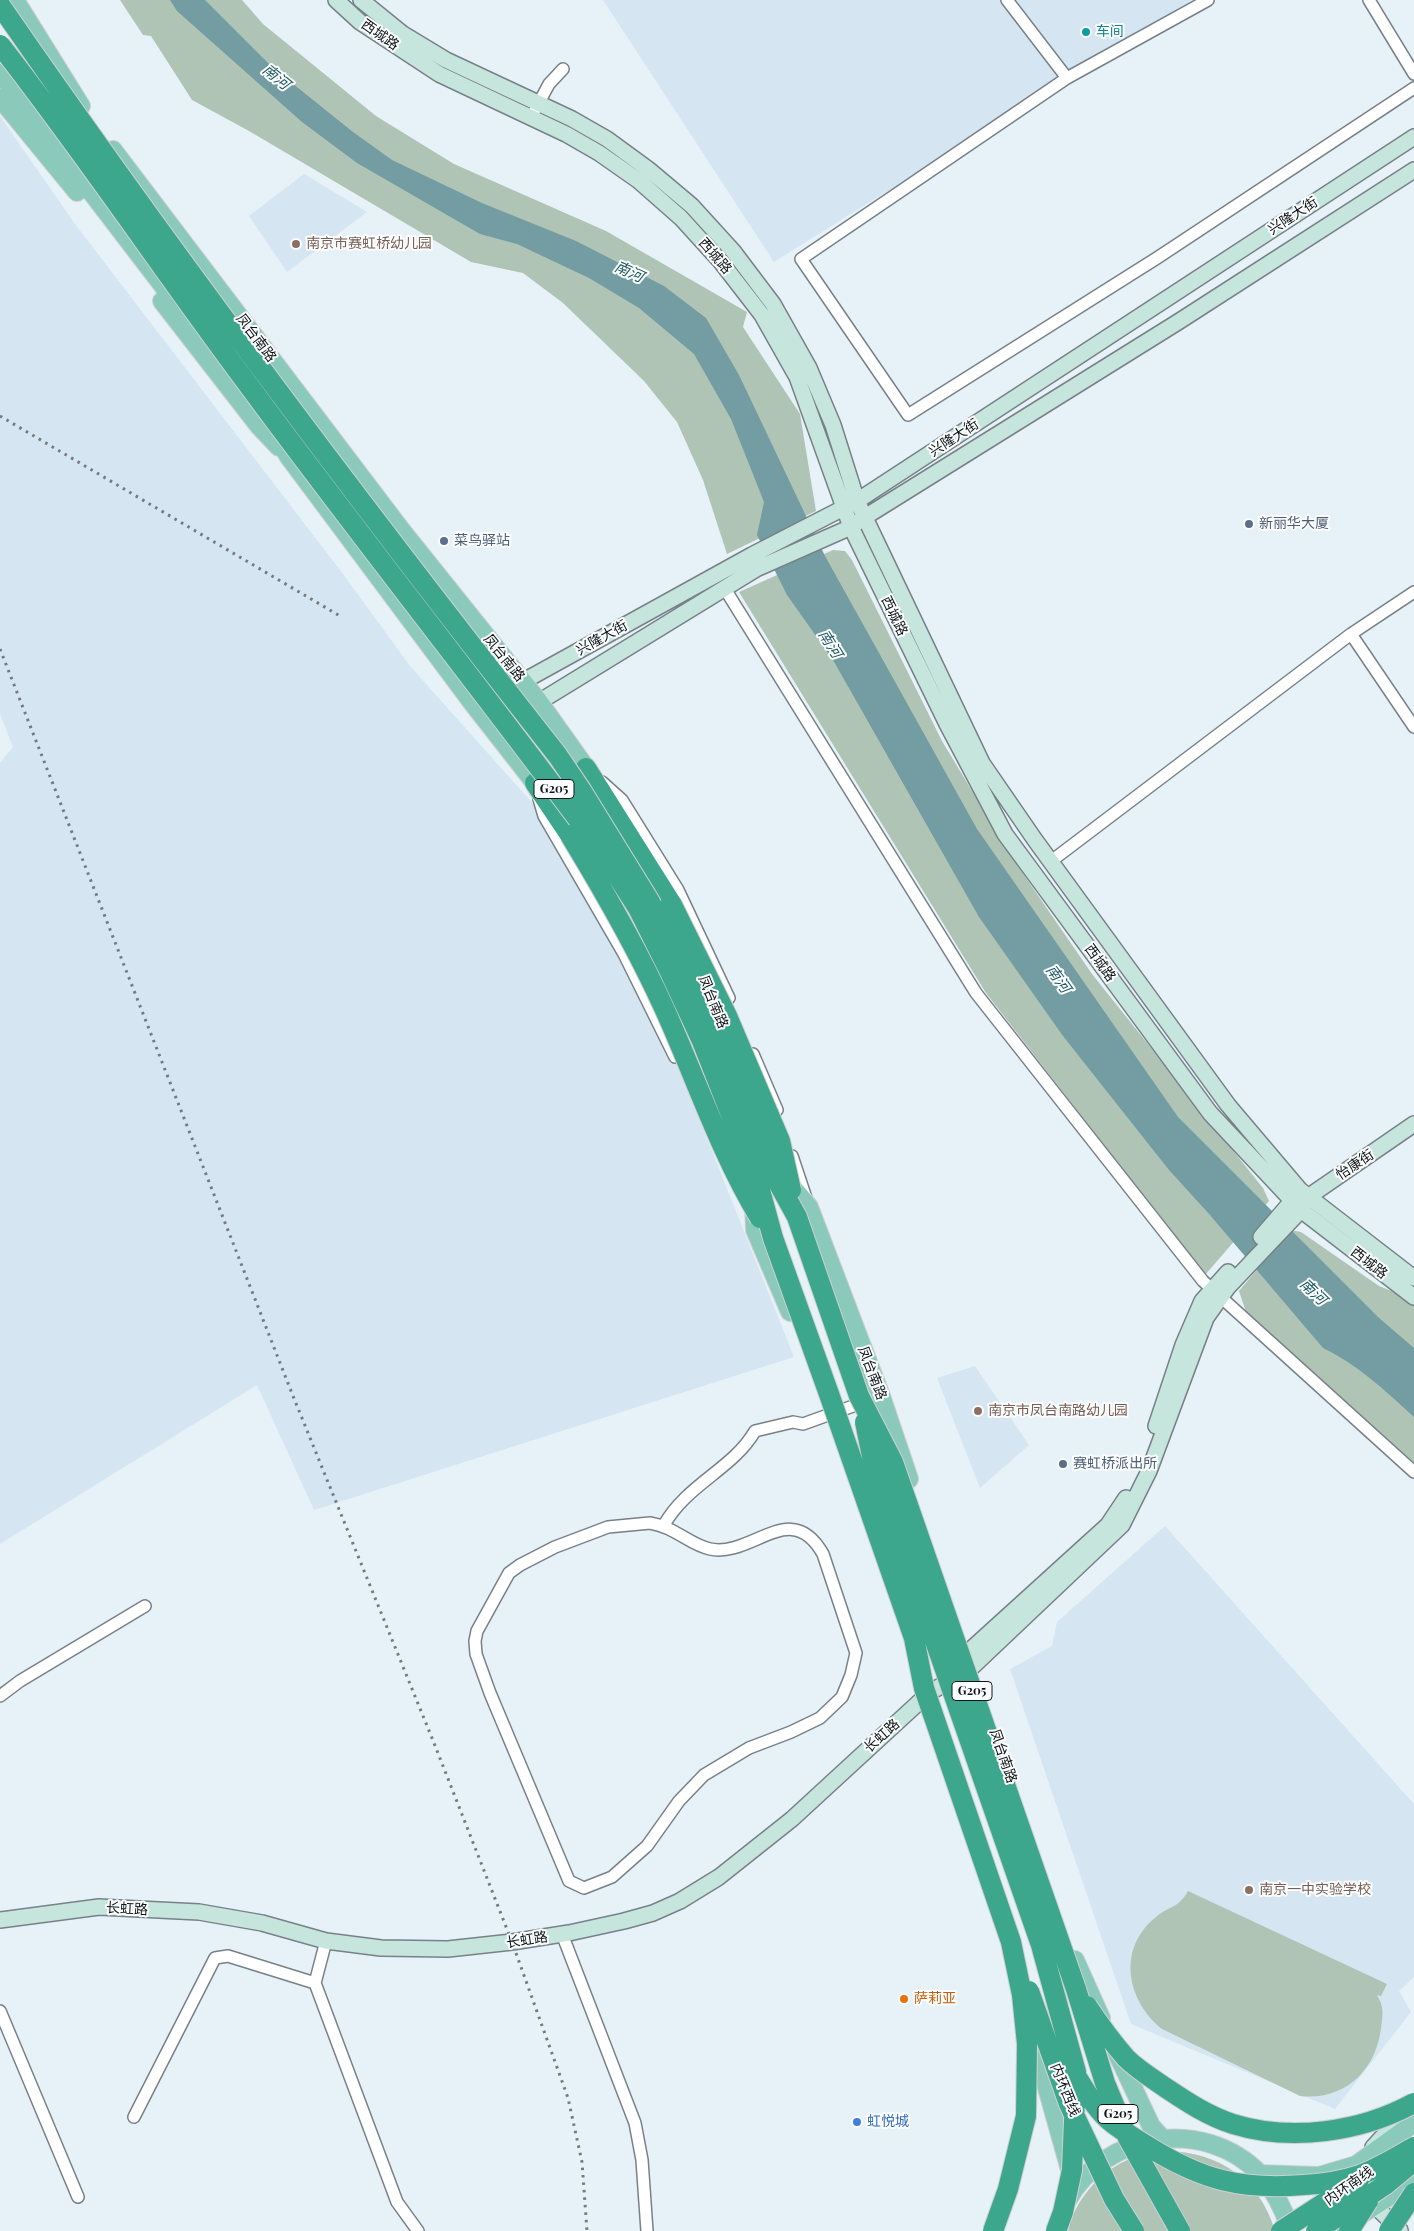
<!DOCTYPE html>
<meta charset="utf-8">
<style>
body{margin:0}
canvas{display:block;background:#e7f1f8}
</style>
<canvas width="1414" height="2231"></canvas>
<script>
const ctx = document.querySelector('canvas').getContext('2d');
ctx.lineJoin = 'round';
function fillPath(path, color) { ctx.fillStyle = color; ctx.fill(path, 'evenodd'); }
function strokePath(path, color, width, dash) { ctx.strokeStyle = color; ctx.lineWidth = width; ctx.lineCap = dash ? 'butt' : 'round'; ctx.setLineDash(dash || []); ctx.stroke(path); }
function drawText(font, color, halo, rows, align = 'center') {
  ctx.font = font + ' "Playfair Display","Noto Sans SC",serif'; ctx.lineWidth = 4; ctx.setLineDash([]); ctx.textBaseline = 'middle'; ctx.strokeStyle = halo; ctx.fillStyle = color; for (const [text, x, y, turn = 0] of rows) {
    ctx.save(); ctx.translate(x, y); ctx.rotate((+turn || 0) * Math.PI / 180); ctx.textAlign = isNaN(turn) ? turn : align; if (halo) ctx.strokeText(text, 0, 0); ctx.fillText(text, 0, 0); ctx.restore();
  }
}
fillPath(new Path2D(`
 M 603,0 L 1192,0 L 774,262 Z
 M 0,116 L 75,224 L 343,574 L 410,666 L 544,816 L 671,1048 L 794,1357 L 314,1510 L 257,1385 L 0,1544 L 0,763 L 13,747 L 0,714 Z
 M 304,174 L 367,212 L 287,272 L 249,216 Z
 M 975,1366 L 1029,1445 L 980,1488 L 937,1378 Z
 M 1165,1526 L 1414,1804 L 1414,1977 L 1399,1991 L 1411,2012 L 1335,2109 L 1131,2024 L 1010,1669 L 1052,1646 L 1057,1622 Z`), '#d5e5f2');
fillPath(new Path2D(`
 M 120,0 L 242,0 L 263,24 L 376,116 L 454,164 L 606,231 L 747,312 L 743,327 L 800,414 L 816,511 L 727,554 L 703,480 L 677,422 L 644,381 L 563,303 L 523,273 L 471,262 L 249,131 L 192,100 L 151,36 L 143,35 Z
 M 833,550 L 845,551 L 852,560 L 942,741 L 1013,859 L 1092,974 L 1263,1188 L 1269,1201 L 1205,1275 L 986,993 L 739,592 Z
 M 1290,1230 L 1301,1232 L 1379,1286 L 1414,1300 L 1414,1463 L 1246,1312 L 1239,1291 Z
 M 1188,1891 L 1387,1984 L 1381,1996 L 1377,1995 C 1384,2007 1383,2013 1381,2028 C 1376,2070 1345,2101 1300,2096 L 1162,2029 C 1126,2000 1117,1948 1156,1917 C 1170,1905 1178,1909 1188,1891 Z
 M 1166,2151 C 1219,2152 1260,2179 1275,2231 L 1068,2231 C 1075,2199 1101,2170 1132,2158 C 1142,2154 1155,2153 1166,2151 Z`), '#b0c4b6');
fillPath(new Path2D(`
 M 170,0 L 205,0 L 272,67 L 353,132 L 392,160 L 482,203 L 576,241 L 664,286 L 706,318 L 739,375 L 825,556 L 977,829 L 1178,1117 L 1378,1317 L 1414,1348 L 1414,1417 C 1383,1389 1361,1367 1323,1348 L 1210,1215 L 1169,1170 L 1063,1036 L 979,917 L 833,660 L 787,595 L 757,535 L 764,502 L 731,419 L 694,354 L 639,308 L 589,278 L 517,244 L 480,234 L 357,163 L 302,122 L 177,11 Z`), '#739da2');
const street = new Path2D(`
 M 1007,0 L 1067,78
 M 1208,0 L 1067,78 L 801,259 L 908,415 L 1157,258 L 1414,88
 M 1369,0 L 1414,74
 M 535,110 L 549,84 L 563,69
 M 725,589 L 976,993 L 1203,1281 L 1414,1472
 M 1351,634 L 1414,727
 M 602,782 L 622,800 L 678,890 L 729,998
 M 539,799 L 544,816 L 624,954 L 675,1057
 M 1050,862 L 1351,634 L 1414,592
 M 753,1054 L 777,1110
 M 792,1156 L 806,1198
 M 650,1523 C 675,1527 690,1545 710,1549 C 752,1558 791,1497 823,1554 L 856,1653 L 851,1675 L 842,1697 L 820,1718 L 791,1732 L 749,1748 L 704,1775 L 679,1801 L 647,1846 L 612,1877 L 584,1888 L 569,1881 L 490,1693 L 476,1654 L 475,1641 L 477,1631 L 509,1573 L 520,1565 L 555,1547 L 608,1527 Z
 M 664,1525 C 687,1484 733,1469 755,1431 L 793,1422 L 803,1424 L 881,1396
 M 0,1696 L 20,1681 L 145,1606
 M 562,1934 L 635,2123 L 642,2160 L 647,2231
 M 326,1941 L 315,1983 L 397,2202 L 418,2231
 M 0,2011 L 78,2197
 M 134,2117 L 215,1958 L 228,1956 L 315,1983`);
const secondary = new Path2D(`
 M 336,0 L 360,22 L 439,74 L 566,134 L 599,153 L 639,181 L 681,218 L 721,262 L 762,315 L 797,377 L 851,527 L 947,724 L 1005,834 L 1210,1113 L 1301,1210 L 1414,1297
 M 361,0 L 403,34 L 446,60 L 572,119 L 607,139 L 648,169 L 692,206 L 733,251 L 773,304 L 809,368 L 833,425 L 857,501 L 982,763 L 1035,840 L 1228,1105 L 1300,1190 L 1414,1278
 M 477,703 L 522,682 L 752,555 L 857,501 L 1414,137
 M 494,726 L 539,702 L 756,569 L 851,527 L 865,517 L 1178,322 L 1414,170
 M 1261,1237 L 1298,1194
 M 1156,1426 L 1183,1345 L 1202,1301 L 1228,1272
 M 967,1653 L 1108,1525 L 1126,1498
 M 0,1920 L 99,1907 L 199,1912 L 262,1923 L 326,1941 L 381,1948 L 448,1949 L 512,1942 L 569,1933 L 624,1921 L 653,1913 L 680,1901 L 719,1877 L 792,1819 L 929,1693 L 971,1668 L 1122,1525 L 1149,1471 L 1206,1318 L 1228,1287 L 1301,1210 L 1308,1197 L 1414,1124
 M 1373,2147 L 1408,2109
 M 1370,2195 L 1375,2206 L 1400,2230`);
const primary = new Path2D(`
 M 15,0 L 81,106
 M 0,73 L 180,308
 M 0,98 L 77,192
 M 113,150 L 402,531 L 539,702 L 586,768 L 591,780
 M 162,301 L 259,426 L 279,447
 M 274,432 L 289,457 L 474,705 L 535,783 L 546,792
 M 644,946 L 684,1025
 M 784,1177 L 809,1207 L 881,1396 L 909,1479
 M 754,1203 L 755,1230 L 790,1312
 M 1075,1960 L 1101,2018
 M 1031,2031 L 1070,2170
 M 1115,2049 L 1151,2126 L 1162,2138
 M 1259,2174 L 1319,2176 L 1356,2165 L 1414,2123
 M 1067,2201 C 1105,2132 1204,2116 1260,2174 C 1275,2191 1284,2210 1291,2231
 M 1336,2231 L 1414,2180`);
const highway = new Path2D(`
 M 586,768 L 671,903
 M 535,783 L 570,835`);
strokePath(street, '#798188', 14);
strokePath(secondary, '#798188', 18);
strokePath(primary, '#cfd0d0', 20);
strokePath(highway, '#cfd0d0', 22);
strokePath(street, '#fff', 11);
strokePath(secondary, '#c5e5dd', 15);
strokePath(primary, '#8bcabb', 18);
strokePath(highway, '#3da78e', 20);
strokePath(new Path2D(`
 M 0,416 L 340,616
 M 0,649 L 293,1396 L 434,1743 L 512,1942 L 568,2098 L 582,2162 L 587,2231`), '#747a7f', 3, [2.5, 5]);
const highwayBridge = new Path2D(`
 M 0,5 C 177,262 365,510 558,756 L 581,790 L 650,902 L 714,1028 L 775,1177 L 797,1217 L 859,1396 L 893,1462 L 1076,1989 L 1105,2083 L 1128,2138 L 1180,2231
 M 0,45 C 85,154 162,269 244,379 C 361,538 484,692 601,850 L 638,908 L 670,972 L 702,1041 L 758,1183 L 773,1238 L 829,1394 L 914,1638 L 924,1688 L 1011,1942 L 1022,1995 L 1027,2044 L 1026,2116 L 1008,2189 L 993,2231
 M 570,835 C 604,891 637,948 664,1008 C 696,1078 720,1152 760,1218
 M 671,903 L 727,1016 L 780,1141 L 791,1190
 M 865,1422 L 874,1466 L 1041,1945 L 1076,2072 L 1072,2170 L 1063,2212 L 1056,2231
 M 1029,1991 L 1069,2104 L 1114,2199 L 1134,2231
 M 1087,2006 C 1099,2024 1112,2042 1126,2058 C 1137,2069 1153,2079 1166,2088 C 1187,2102 1208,2116 1233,2124 C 1291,2142 1361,2132 1414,2103
 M 1074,2073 C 1085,2089 1095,2109 1111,2122 C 1122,2131 1136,2139 1149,2147 C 1202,2180 1241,2190 1304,2185 C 1322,2184 1342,2181 1360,2175 C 1379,2168 1397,2157 1414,2147
 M 1281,2231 L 1359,2180
 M 1316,2231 L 1385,2185 L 1414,2161
 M 1349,2231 L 1368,2201
 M 1389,2231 L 1414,2193`);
strokePath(highwayBridge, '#cfd0d0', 22, []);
strokePath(highwayBridge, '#3da78e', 20);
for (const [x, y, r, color] of [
 [1086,32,5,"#0f9aa8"],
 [296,244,5,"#8d6e63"],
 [1249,524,5,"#5c6f8a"],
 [444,541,5,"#5c6f8a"],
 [978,1411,5,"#8d6e63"],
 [1063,1464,5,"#5c6f8a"],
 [1249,1890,5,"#8d6e63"],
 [904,1999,5,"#e8710a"],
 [857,2122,5,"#3f7fe0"]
]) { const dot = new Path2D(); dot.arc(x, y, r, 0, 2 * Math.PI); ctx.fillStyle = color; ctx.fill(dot); strokePath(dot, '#fbfdfe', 2); }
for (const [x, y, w] of [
 [554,789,40],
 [972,1691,40],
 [1118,2114,40]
]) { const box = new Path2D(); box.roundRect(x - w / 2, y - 9.5, w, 19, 4); ctx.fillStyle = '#fbfdfe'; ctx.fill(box); strokePath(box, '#101416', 1); }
drawText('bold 12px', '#101416', null, [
 ["G205",554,789],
 ["G205",972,1691],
 ["G205",1118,2114]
]);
drawText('14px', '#0d838f', '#fbfdfe', [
 ["车间",1096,32]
], 'left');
drawText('14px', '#101416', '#fbfdfe', [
 ["西城路",380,35,35],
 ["兴隆大街",1293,216,-33],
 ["西城路",715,256,49],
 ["凤台南路",256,338,53],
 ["兴隆大街",954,438,-33],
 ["西城路",894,616,64],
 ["兴隆大街",602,638,-29],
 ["凤台南路",504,658,51],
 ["西城路",1100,963,54],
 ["凤台南路",713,1002,68],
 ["怡康街",1355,1165,-34],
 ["西城路",1369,1263,38],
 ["凤台南路",872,1373,69],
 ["长虹路",882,1736,-42],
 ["凤台南路",1003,1756,71],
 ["长虹路",127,1909,3],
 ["长虹路",527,1940,-9],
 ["内环西线",1065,2090,68],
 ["内环南线",1349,2186,-35]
]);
drawText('14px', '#785e54', '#fbfdfe', [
 ["南京市赛虹桥幼儿园",306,244],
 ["南京市凤台南路幼儿园",988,1411],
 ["南京一中实验学校",1259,1890]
], 'left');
drawText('14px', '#4e5e75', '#fbfdfe', [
 ["新丽华大厦",1259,524],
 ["菜鸟驿站",454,541],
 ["赛虹桥派出所",1073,1464]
], 'left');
drawText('14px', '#c56008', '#fbfdfe', [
 ["萨莉亚",914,1999]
], 'left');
drawText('14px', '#366cbe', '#fbfdfe', [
 ["虹悦城",867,2122]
], 'left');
drawText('italic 15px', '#1d595f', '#fbfdfe', [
 ["南河",276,77,39],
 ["南河",629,272,24],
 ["南河",830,644,58],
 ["南河",1058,979,54],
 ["南河",1313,1292,44]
]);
</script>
